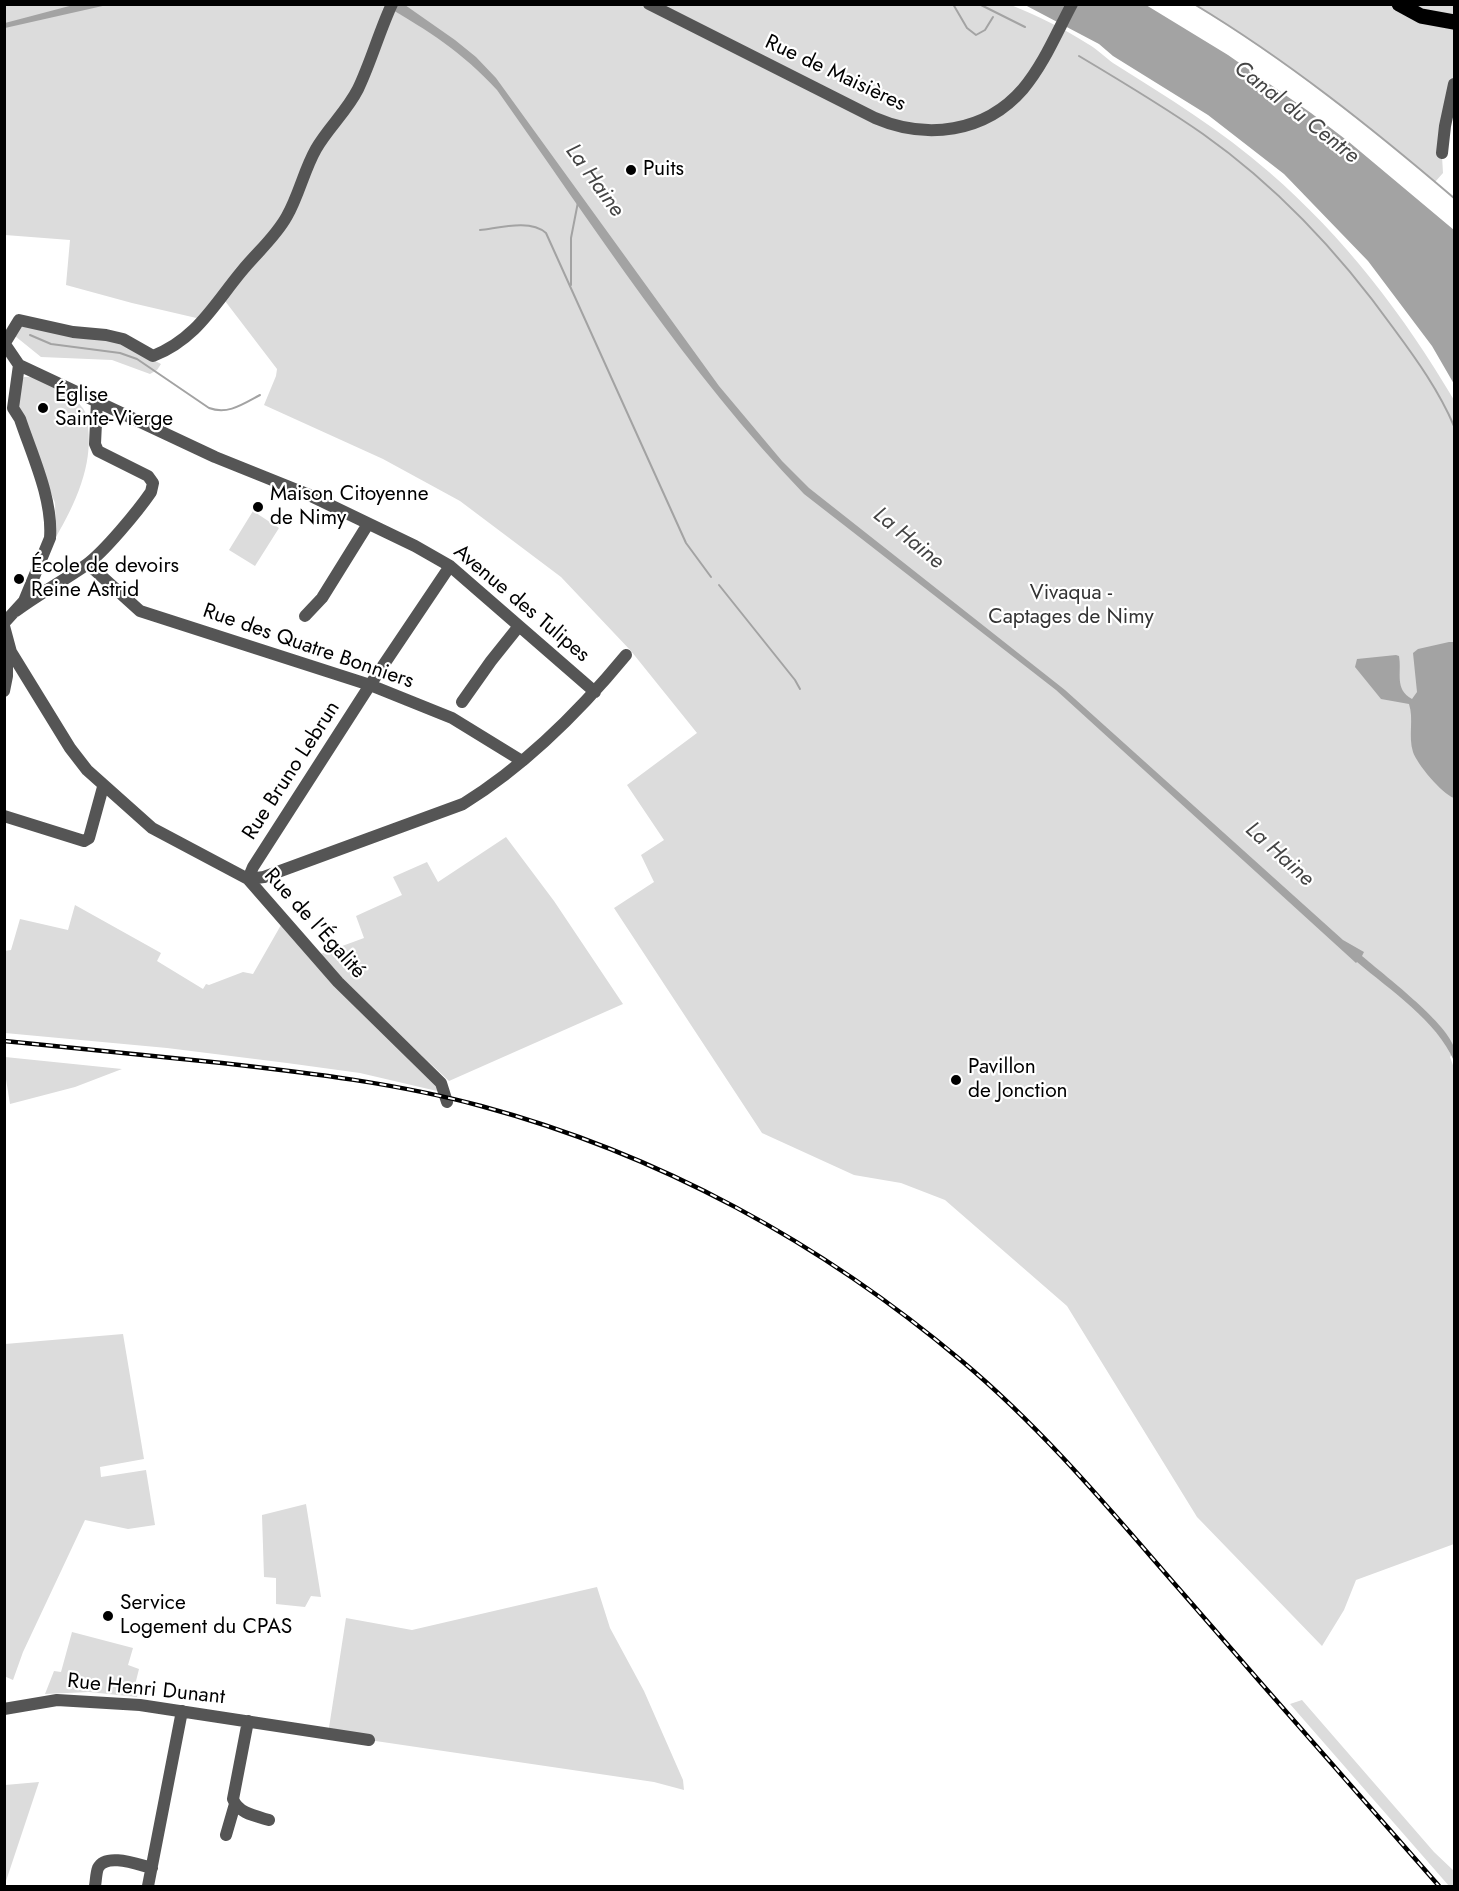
<!DOCTYPE html>
<meta charset="utf-8">
<style>
body{margin:0}
#map{position:relative;width:1459px;height:1891px;overflow:hidden;background:#fff;font-family:Jost,sans-serif}
canvas{display:block}
.frame{position:absolute;inset:0;border:6px solid #000;pointer-events:none}
</style>
<div id="map">
<canvas width="1459" height="1891"></canvas>
<div class="frame"></div>
</div>
<script>
const ctx = document.querySelector('canvas').getContext('2d');
ctx.lineJoin = 'round';
function fillPath(path, color) { ctx.fillStyle = color; ctx.fill(path, 'evenodd'); }
function strokePath(path, color, width, dash) { ctx.strokeStyle = color; ctx.lineWidth = width; ctx.lineCap = dash ? 'butt' : 'round'; ctx.setLineDash(dash || []); ctx.stroke(path); }
function drawText(font, color, halo, rows, align = 'center') {
  ctx.font = font + ' Jost,sans-serif'; ctx.lineWidth = 4.5; ctx.setLineDash([]); ctx.textBaseline = 'middle'; ctx.strokeStyle = halo; ctx.fillStyle = color; for (const [text, x, y, turn = 0] of rows) {
    ctx.save(); ctx.translate(x, y); ctx.rotate((+turn || 0) * Math.PI / 180); ctx.textAlign = isNaN(turn) ? turn : align; if (halo) ctx.strokeText(text, 0, 0); ctx.fillText(text, 0, 0); ctx.restore();
  }
}
fillPath(new Path2D(`
 M 90,4 L 91,7 L 107,4 L 384,4 L 390,8 L 392,4 L 1011,5 C 1038,16 1063,28 1088,44 C 1097,49 1105,57 1113,63 C 1167,97 1221,130 1269,172 C 1344,237 1404,315 1454,400 L 1454,1051 L 1450,1057 L 1454,1068 L 1454,1544 L 1356,1580 L 1344,1610 L 1322,1646 L 1197,1517 L 1067,1306 L 945,1200 L 901,1183 L 854,1175 L 762,1133 L 614,908 L 654,882 L 641,855 L 664,840 L 627,785 L 697,733 L 631,651 L 561,577 L 460,501 L 383,459 L 264,405 L 276,376 L 277,369 L 222,297 L 205,320 L 132,303 L 66,285 L 70,240 L 5,235 L 4,5 Z
 M 1194,5 L 1454,5 L 1454,84 L 1442,156 L 1443,173 L 1435,182 C 1357,118 1280,56 1194,5 Z
 M 16,323 L 106,335 L 161,364 L 157,370 L 150,374 L 112,360 L 41,357 L 15,336 Z
 M 24,377 C 39,376 51,384 63,392 C 69,396 77,400 81,406 C 87,412 87,419 88,427 C 93,466 75,504 56,537 L 55,503 L 18,411 L 21,380 Z
 M 253,511 L 279,528 L 255,566 L 229,550 Z
 M 506,837 L 554,901 L 623,1004 L 449,1081 L 315,956 L 364,938 L 356,916 L 402,895 L 393,877 L 427,862 L 438,882 Z
 M 75,905 L 161,953 L 157,961 L 203,989 L 206,984 L 209,985 L 243,972 L 253,974 L 281,925 L 439,1087 L 437,1091 L 360,1073 L 287,1063 L 167,1048 L 5,1033 L 4,951 L 11,950 L 20,919 L 68,930 Z
 M 5,1057 L 122,1069 L 75,1087 L 10,1104 L 5,1073 Z
 M 123,1334 L 144,1459 L 100,1467 L 101,1477 L 146,1470 L 155,1525 L 128,1529 L 85,1520 L 23,1652 L 13,1680 L 4,1676 L 5,1344 Z
 M 306,1504 L 321,1597 L 311,1596 L 305,1607 L 276,1604 L 276,1578 L 264,1577 L 262,1515 Z
 M 597,1587 L 610,1628 L 644,1691 L 683,1780 L 684,1790 L 654,1782 L 328,1734 L 346,1618 L 412,1630 Z
 M 72,1632 L 133,1648 L 128,1665 L 139,1669 L 135,1685 L 139,1686 L 137,1697 L 89,1692 L 45,1694 L 54,1671 L 61,1672 Z
 M 1302,1700 L 1434,1852 L 1454,1871 L 1454,1886 L 1449,1886 L 1290,1704 Z
 M 39,1782 L 5,1884 L 5,1785 Z`), '#dcdcdc');
fillPath(new Path2D(`
 M 77,4 L 107,5 L 5,28 L 5,23 Z
 M 384,5 L 405,5 L 455,40 L 476,57 L 496,78 L 719,386 L 782,461 L 809,488 L 1065,690 L 1343,940 L 1364,952 L 1362,956 C 1384,975 1445,1021 1454,1047 C 1455,1052 1454,1056 1454,1061 C 1437,1021 1390,990 1357,962 L 1356,963 L 1056,690 L 804,494 C 687,372 595,228 497,90 C 462,52 429,31 384,5 Z
 M 1025,5 L 1146,5 L 1228,55 L 1311,113 L 1349,142 L 1454,230 L 1454,384 L 1432,346 L 1368,261 L 1284,174 L 1208,115 L 1113,56 L 1099,44 Z
 M 1449,642 L 1454,642 L 1454,798 C 1442,794 1417,764 1413,752 C 1408,736 1414,719 1409,704 L 1381,699 L 1355,667 L 1357,659 L 1396,655 L 1399,656 C 1402,673 1394,689 1412,699 L 1417,692 L 1413,653 L 1418,649 Z`), '#a3a3a3');
strokePath(new Path2D(`
 M 953,4 L 967,28 L 976,35 L 985,30 L 993,17
 M 979,4 L 1025,27
 M 1194,4 C 1287,60 1372,128 1454,198
 M 1079,56 C 1121,81 1163,106 1203,134 C 1278,187 1341,255 1394,329 C 1417,360 1439,391 1454,426
 M 480,230 C 499,228 530,219 546,233 L 686,543 L 711,577
 M 571,285 L 571,238 L 578,202
 M 30,335 L 51,344 L 120,353 L 137,359 L 209,408 C 228,415 243,404 260,395
 M 719,585 L 795,680 L 800,689`), '#a3a3a3', 2);
const major = new Path2D(`
 M 1399,4 L 1421,16 L 1454,22`);
strokePath(major, '#dbdbdb', 17);
strokePath(new Path2D(`
 M 649,4 L 875,118 C 926,140 985,133 1023,89 C 1044,64 1057,32 1072,4
 M 1442,153 L 1445,126 L 1454,84
 M 4,343 L 19,365 L 215,457 L 307,494 L 415,546 L 450,566 L 595,692
 M 5,343 L 19,320 L 73,332 L 106,335 L 123,339 L 153,356 C 196,339 213,306 241,272 C 256,253 275,238 287,216 C 299,195 304,170 316,149 C 328,128 347,111 358,89 C 371,62 379,32 392,4
 M 88,564 L 140,611 L 370,685 L 442,714 L 452,718 L 522,761
 M 16,611 C 39,594 63,581 86,565 C 104,552 138,511 151,492 L 153,483 L 148,476 L 98,451 L 95,444 L 97,401
 M 305,616 L 322,598 L 368,524
 M 4,623 L 24,601 L 50,538 C 53,499 32,455 20,419 L 13,408 L 19,365
 M 4,626 L 11,652 L 70,748 L 87,770 L 152,828 L 248,879 L 338,982 L 441,1083 L 447,1102
 M 4,691 L 7,676 L 7,647
 M 462,702 L 491,661 L 519,626
 M 4,816 L 84,841 L 89,838 L 103,787
 M 248,879 L 264,877 L 463,804 C 526,765 579,712 626,655
 M 248,879 L 253,867 L 370,685 L 450,566
 M 4,1709 L 57,1700 L 140,1705 L 369,1740
 M 248,1721 L 233,1799 C 238,1813 255,1816 269,1820
 M 226,1835 L 235,1804
 M 95,1886 C 96,1881 96,1873 98,1868 C 106,1852 139,1865 152,1868
 M 148,1886 L 182,1711`), '#555', 12);
strokePath(major, '#000', 15);
const rail = new Path2D(`
 M 4,1041 C 77,1048 150,1056 222,1063 C 309,1073 396,1083 481,1106 C 659,1154 822,1243 963,1362 C 1044,1430 1111,1511 1180,1590 C 1266,1689 1353,1788 1439,1886`);
strokePath(rail, '#000', 4.5);
strokePath(rail, '#fff', 2, [7]);
for (const [x, y, r, color] of [
 [631,170,6,"#000"],
 [43,408,6,"#000"],
 [258,507,6,"#000"],
 [19,579,6,"#000"],
 [956,1080,6,"#000"],
 [108,1616,6,"#000"]
]) { const dot = new Path2D(); dot.arc(x, y, r, 0, 2 * Math.PI); ctx.fillStyle = color; ctx.fill(dot); strokePath(dot, '#fff', 2); }
drawText('21px', '#000', '#fff', [
 ["Rue de Maisières",835,74,25],
 ["Avenue des Tulipes",521,604,40],
 ["Rue des Quatre Bonniers",308,647,19],
 ["Rue Bruno Lebrun",292,771,-57],
 ["Rue de l'Égalité",314,924,48],
 ["Rue Henri Dunant",146,1690,6]
]);
drawText('21px', '#000', '#fff', [
 ["Puits",643,170],
 ["Église",55,396],
 ["Sainte-Vierge",55,420],
 ["Maison Citoyenne",270,495],
 ["de Nimy",270,519],
 ["École de devoirs",31,567],
 ["Reine Astrid",31,591],
 ["Pavillon",968,1068],
 ["de Jonction",968,1092],
 ["Service",120,1604],
 ["Logement du CPAS",120,1628]
], 'left');
drawText('21px', '#333', '#fff', [
 ["Vivaqua -",1071,594],
 ["Captages de Nimy",1071,618]
]);
drawText('italic 22px', '#444', '#fff', [
 ["Canal du Centre",1296,113,38],
 ["La Haine",594,181,54],
 ["La Haine",908,539,39],
 ["La Haine",1279,855,42]
]);
</script>
